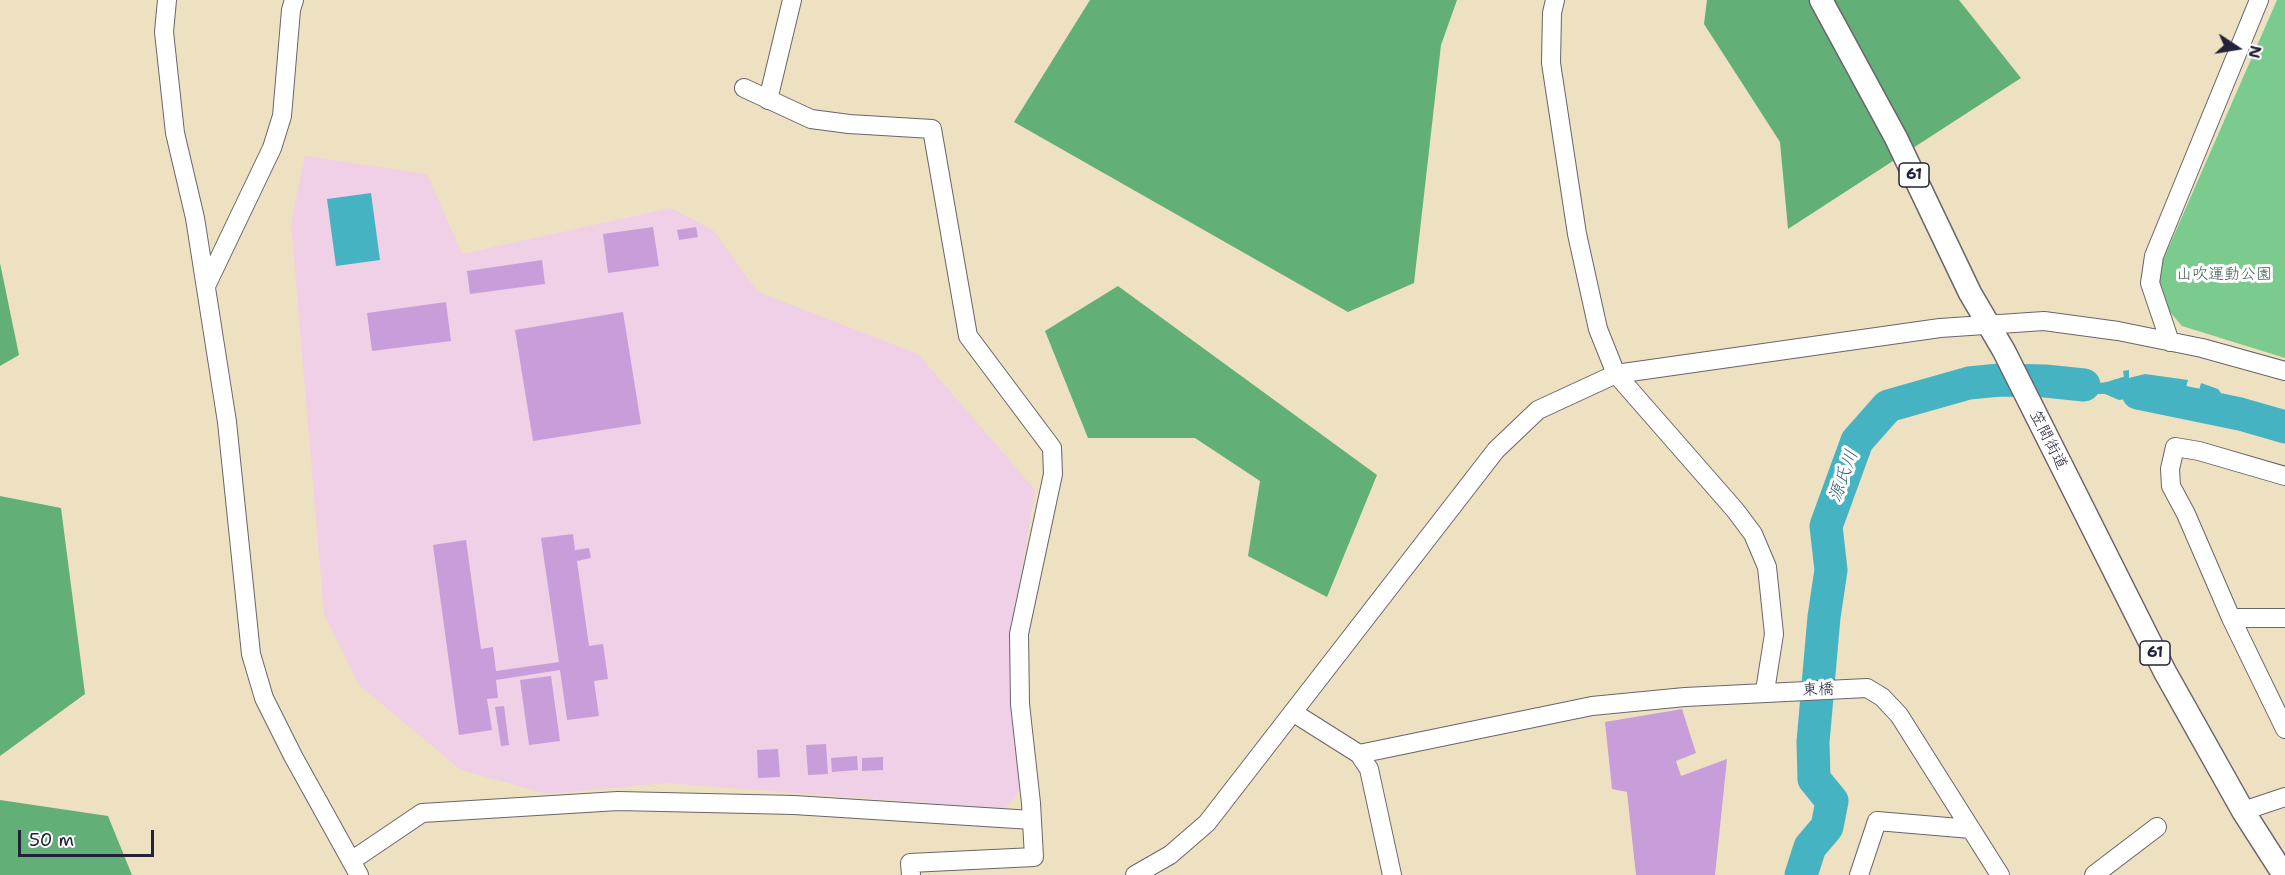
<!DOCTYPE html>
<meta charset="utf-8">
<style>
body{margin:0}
#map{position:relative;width:2285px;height:875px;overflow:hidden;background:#ede1c1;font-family:"Shantell Sans",sans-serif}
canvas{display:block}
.north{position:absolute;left:2207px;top:18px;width:60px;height:60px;-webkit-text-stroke:4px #fff;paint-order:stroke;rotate:102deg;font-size:16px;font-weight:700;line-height:24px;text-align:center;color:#22223b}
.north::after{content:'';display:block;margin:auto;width:21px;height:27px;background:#22223b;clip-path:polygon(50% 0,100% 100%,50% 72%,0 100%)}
.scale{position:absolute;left:18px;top:830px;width:136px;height:27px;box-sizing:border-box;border:3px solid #22223b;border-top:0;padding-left:8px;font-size:18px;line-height:21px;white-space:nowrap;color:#22223b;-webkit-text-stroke:4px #fff;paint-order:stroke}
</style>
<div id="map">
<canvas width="2285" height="875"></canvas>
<div class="north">N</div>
<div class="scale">50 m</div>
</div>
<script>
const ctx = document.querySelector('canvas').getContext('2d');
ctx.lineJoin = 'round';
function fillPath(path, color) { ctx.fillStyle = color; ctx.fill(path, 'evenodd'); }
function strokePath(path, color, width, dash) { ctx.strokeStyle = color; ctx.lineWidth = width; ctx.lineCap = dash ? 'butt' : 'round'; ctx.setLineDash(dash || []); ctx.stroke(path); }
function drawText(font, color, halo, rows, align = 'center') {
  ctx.font = font + ' "Shantell Sans","Klee One",sans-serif'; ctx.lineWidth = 6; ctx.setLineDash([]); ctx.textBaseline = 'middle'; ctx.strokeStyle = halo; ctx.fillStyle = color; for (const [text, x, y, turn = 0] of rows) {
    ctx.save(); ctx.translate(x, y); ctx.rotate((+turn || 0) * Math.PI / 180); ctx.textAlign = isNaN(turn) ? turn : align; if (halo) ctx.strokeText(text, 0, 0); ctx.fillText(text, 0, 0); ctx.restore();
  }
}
fillPath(new Path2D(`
 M 305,156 L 427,174 L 462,254 L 671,208 L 713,230 L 758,292 L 918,354 L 1035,490 L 1010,644 L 1013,723 L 1021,789 L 1005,809 L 666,783 L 547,794 L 461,770 L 359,685 L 324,614 L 291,223 Z`), '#efd0e6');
fillPath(new Path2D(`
 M 2277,0 L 2285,0 L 2285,358 L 2182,326 L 2164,305 L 2153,283 Z`), '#7acb8d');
fillPath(new Path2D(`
 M 1090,0 L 1457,0 L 1441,45 L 1414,283 L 1348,312 L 1014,122 Z
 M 1707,0 L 1959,0 L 2021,78 L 1788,229 L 1780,142 L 1704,24 Z
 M 0,263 L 19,355 L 0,366 Z
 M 1118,286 L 1377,475 L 1327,597 L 1248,556 L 1260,481 L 1195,438 L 1088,438 L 1045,331 Z
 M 0,496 L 61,508 L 85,694 L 0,756 Z
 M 0,800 L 108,816 L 132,875 L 0,875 Z`), '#63af78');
fillPath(new Path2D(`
 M 371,193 L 380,260 L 336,266 L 327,199 Z
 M 2129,370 L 2129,378 L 2145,374 L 2188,380 L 2180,410 L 2145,403 L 2133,398 L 2119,400 L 2105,394 L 2081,394 L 2058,389 L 2042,389 L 2033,371 C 2051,372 2054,384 2071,372 L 2082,382 L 2090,378 C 2100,388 2112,379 2124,377 L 2123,371 Z
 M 2201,383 L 2218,389 L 2221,393 L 2222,403 L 2285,416 L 2285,438 L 2193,413 Z`), '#46b3c3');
strokePath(new Path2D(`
 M 2138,393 L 2240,414 L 2285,427
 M 1801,875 L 1810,847 L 1827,827 L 1832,801 L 1814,779 L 1813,742 L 1824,617 L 1831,570 L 1826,526 L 1857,441 L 1888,406 L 1969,383 L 2000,380 L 2045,381 L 2084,385`), '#46b3c3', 33);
fillPath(new Path2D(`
 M 653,227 L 659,266 L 608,273 L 603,234 Z
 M 696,227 L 698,237 L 679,240 L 677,230 Z
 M 542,260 L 545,284 L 470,294 L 467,271 Z
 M 446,302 L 451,341 L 372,351 L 367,313 Z
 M 623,312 L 641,424 L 533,441 L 515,330 Z
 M 573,534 L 575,550 L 589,548 L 591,558 L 577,561 L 589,646 L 603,644 L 608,679 L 594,681 L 599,716 L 567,720 L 560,670 L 496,680 L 498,698 L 487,699 L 492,730 L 459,735 L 433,545 L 466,540 L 481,649 L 493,647 L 496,671 L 559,662 L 541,538 Z
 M 551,676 L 560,741 L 529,745 L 520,680 Z
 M 504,706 L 509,745 L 501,746 L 495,707 Z
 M 1682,709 L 1696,753 L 1676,761 L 1681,776 L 1727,759 L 1715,875 L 1636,875 L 1627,792 L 1612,789 L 1605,722 Z
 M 826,744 L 828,774 L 808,775 L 806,745 Z
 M 778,749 L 780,777 L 758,778 L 757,750 Z
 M 857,756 L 858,770 L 832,772 L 831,758 Z
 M 883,757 L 883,770 L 862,771 L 862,758 Z`), '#c89eda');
const minor = new Path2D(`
 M 167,0 L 164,32 L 175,133 L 195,218 L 227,422 L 251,654 L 264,698 L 293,756 L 359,875
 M 1555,0 L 1552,13 L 1551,63 L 1577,234 L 1598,329 L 1616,374 L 1735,510 L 1753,534 L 1767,567 L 1774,634 L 1765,691
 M 744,88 L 811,119 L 849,124 L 932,129 L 968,336 L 1052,448 L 1053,474 L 1019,634 L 1020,704 L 1031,803 L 1034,857 L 910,863 L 911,875
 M 768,100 L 792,0
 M 206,286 L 272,148 L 282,116 L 291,10 L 294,0
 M 2170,342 L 2150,283 L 2154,256 L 2259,0
 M 2285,476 L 2199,451 L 2175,447 L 2170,469 L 2171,486 L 2186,514 L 2231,618 L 2285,729
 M 2231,618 L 2285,618
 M 1294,713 L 1359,754 L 1369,769 L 1392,875
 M 1359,754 L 1592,706 L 1685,697 L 1867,688 L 1882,697 L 1899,715 L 2000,875
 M 2243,811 L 2285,797
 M 351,861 L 422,813 L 618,801 L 794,805 L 1032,820
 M 1135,875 L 1170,855 L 1207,823 L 1496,450 L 1538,410 L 1616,374 L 1940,328 L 2044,321 L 2118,331 L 2202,348 L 2285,371
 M 1859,875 L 1877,821 L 1971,829
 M 2094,875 L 2157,827`);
const major = new Path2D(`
 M 1821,0 L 1896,138 L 1970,293 L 2004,351 L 2165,672 L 2243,811 L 2284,875`);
strokePath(minor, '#69656a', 20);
strokePath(major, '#69656a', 25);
strokePath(minor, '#fff', 18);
strokePath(major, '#fff', 22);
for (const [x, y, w] of [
 [1914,175,30],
 [2155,653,30]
]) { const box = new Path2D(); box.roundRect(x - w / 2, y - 12, w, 24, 4.5); ctx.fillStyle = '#fff'; ctx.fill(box); strokePath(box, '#22223b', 1.5); }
drawText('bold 15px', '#22223b', null, [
 ["61",1914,175],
 ["61",2155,653]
]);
drawText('16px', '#415d58', '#fff', [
 ["山吹運動公園",2224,275]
]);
drawText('16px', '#22223b', '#fff', [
 ["笠間街道",2048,440,63],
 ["東橋",1818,690,-2]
]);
drawText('italic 18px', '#326378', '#fff', [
 ["源氏川",1844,476,-70]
]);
</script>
